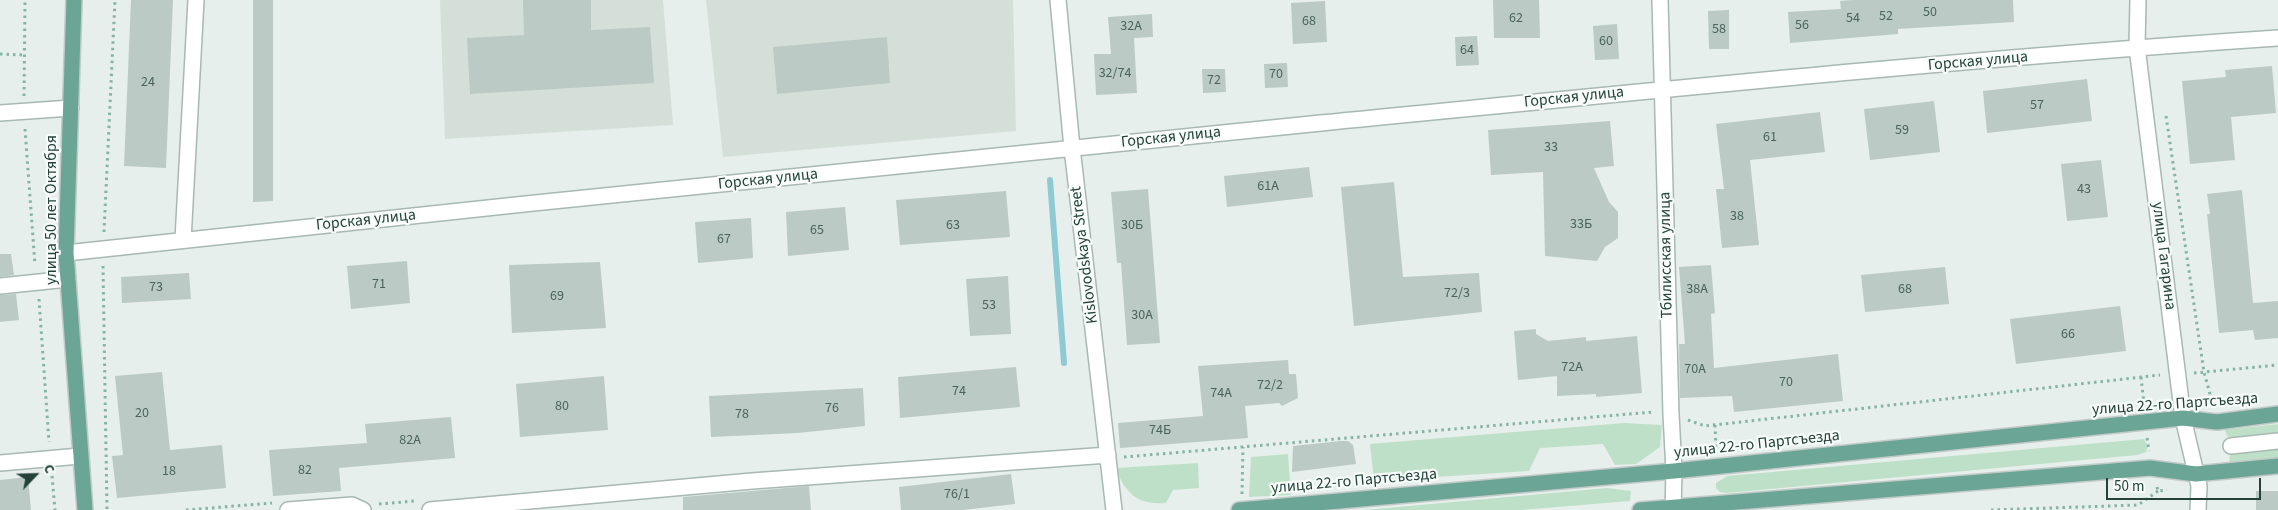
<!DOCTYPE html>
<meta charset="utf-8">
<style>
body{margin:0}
#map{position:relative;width:2278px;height:510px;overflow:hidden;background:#e6efeb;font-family:"Source Sans 3",sans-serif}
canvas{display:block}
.north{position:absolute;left:10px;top:450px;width:50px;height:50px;-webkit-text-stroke:4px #f7fbf9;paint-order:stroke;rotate:66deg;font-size:14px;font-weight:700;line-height:20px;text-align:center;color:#24423a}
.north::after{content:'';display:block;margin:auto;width:18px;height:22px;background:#24423a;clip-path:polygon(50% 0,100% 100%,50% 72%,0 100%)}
.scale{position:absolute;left:2106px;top:478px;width:155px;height:22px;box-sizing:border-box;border:2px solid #24423a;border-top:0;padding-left:6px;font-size:15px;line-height:18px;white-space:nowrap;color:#24423a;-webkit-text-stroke:4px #f7fbf9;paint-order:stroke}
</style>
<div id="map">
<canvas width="2278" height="510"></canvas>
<div class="north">С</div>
<div class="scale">50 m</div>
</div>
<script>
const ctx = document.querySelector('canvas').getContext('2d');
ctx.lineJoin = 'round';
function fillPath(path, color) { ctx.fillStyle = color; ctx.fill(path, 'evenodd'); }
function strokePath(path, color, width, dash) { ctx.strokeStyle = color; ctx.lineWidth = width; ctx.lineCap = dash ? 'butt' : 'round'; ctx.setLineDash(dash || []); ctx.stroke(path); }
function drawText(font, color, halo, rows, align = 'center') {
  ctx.font = font + ' "Source Sans 3",sans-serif'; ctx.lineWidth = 4.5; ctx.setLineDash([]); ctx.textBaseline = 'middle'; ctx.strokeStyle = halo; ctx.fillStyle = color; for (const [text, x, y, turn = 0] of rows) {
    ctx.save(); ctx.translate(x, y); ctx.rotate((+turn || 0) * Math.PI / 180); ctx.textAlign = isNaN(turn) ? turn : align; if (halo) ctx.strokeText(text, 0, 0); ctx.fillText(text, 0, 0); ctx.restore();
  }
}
fillPath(new Path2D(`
 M 440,0 L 663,0 L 673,125 L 445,139 Z
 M 706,0 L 1013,0 L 1016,131 L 723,157 Z`), '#d4dfda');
fillPath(new Path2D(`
 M 1624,423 L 1662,425 L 1660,447 L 1636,464 L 1615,465 L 1603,444 L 1540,448 L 1529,471 L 1374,481 L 1370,444 Z
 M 2278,424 L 2278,437 L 2233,440 L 2227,436 L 2225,430 Z
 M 2144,439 L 2148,446 L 2146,452 L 2137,455 L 1727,493 L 1720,492 L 1716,488 L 1716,483 L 1727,476 Z
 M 2278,449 L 2278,460 L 2229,464 L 2230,453 Z
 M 1288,454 L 1291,495 L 1249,497 L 1251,457 Z
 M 1198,463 L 1199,488 L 1173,490 L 1166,503 C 1138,505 1125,494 1116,468 Z
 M 1607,488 L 1631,491 L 1630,501 L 1521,510 L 1365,510 Z`), '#bfe0c8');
strokePath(new Path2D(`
 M 1050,180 L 1064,363`), '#8ec9d4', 6);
fillPath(new Path2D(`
 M 131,0 L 173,0 L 166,168 L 124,166 Z
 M 253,0 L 273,0 L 273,201 L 253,202 Z
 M 523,0 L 591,0 L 591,30 L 650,27 L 654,83 L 470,94 L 467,38 L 524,35 Z
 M 1493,0 L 1539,0 L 1540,38 L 1494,38 Z
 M 1852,0 L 2013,0 L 2014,22 L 1898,29 L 1898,34 L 1790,43 L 1788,12 L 1841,9 L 1840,1 Z
 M 1325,1 L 1327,42 L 1293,44 L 1291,3 Z
 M 1729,10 L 1729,49 L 1709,49 L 1708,11 Z
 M 1152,14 L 1153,37 L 1134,38 L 1137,93 L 1096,95 L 1094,54 L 1111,54 L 1108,17 Z
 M 1617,24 L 1619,59 L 1595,60 L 1593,26 Z
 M 1477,36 L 1479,65 L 1456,66 L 1455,37 Z
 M 887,37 L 890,83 L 777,94 L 773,47 Z
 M 1287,63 L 1288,87 L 1265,88 L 1264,64 Z
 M 2272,66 L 2276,113 L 2231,117 L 2235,160 L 2190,164 L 2182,81 L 2226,77 L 2225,70 Z
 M 1202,69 L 1225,69 L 1226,92 L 1203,93 Z
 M 2087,79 L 2092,121 L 1987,133 L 1983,91 Z
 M 1934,101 L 1940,152 L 1870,160 L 1864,109 Z
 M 1820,112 L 1825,152 L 1750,160 L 1759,245 L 1722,248 L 1716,189 L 1724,189 L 1716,124 Z
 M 1610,121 L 1614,166 L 1594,168 L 1609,202 L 1618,212 L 1618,238 L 1605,247 L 1597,261 L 1545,256 L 1543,172 L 1491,175 L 1488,130 Z
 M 2101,160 L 2108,217 L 2067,221 L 2061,164 Z
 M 1309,167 L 1313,197 L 1227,207 L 1224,176 Z
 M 1394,182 L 1403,277 L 1479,273 L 1482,312 L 1354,326 L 1341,187 Z
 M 1148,189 L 1160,343 L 1127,345 L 1121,263 L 1117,263 L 1111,192 Z
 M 2242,190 L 2253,303 L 2278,301 L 2278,338 L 2255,340 L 2253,330 L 2219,333 L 2207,214 L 2210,214 L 2207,194 Z
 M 1006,191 L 1010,237 L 900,245 L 896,200 Z
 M 845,207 L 849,250 L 788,256 L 786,212 Z
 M 751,218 L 753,258 L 698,263 L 695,222 Z
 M 0,254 L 11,254 L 14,275 L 0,277 Z
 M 407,261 L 410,303 L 351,309 L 347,266 Z
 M 600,262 L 606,328 L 512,333 L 509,265 Z
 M 1711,265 L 1715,313 L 1711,314 L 1714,368 L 1838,354 L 1843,401 L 1734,412 L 1732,396 L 1680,398 L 1679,344 L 1685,344 L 1679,267 Z
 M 1945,267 L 1949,304 L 1865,312 L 1861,275 Z
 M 189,273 L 191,299 L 122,303 L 121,277 Z
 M 1008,276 L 1011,334 L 970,336 L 966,279 Z
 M 16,294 L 19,320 L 0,322 L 0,295 Z
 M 2120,306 L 2126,351 L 2016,364 L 2010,319 Z
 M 1536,329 L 1536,334 L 1548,341 L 1586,337 L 1586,341 L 1637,336 L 1642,393 L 1596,397 L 1596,394 L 1557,396 L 1557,376 L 1518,380 L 1514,331 Z
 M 1288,360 L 1289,374 L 1296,374 L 1298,398 L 1282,406 L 1279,403 L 1245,406 L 1248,438 L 1120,448 L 1118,423 L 1203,416 L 1198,366 Z
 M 1016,367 L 1020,407 L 900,418 L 898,377 Z
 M 162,372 L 170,450 L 222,445 L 226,488 L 117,498 L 112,456 L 123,455 L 115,376 Z
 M 604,376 L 608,430 L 520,437 L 516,384 Z
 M 863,388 L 865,426 L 798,433 L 711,437 L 709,396 Z
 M 451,417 L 455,458 L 339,468 L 341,491 L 273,496 L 269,450 L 367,443 L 365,424 Z
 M 1341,441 L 1348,441 L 1353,445 L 1356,464 L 1292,472 L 1293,446 Z
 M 1011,474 L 1015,504 L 963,510 L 901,510 L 899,487 Z
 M 28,477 L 31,510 L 0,510 L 0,480 Z
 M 809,486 L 811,510 L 683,510 L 683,497 Z
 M 2256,491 L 2278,491 L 2278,510 L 2256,510 Z`), '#bbcac4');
const minor = new Path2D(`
 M 1058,0 L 1072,148 L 1114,510
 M 1660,0 L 1671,414 L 1674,471 L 1673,510
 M 2138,0 L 2137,47 L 2183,418 L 2199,486 L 2198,510
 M 0,113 L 71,108
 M 183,240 L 196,0
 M 66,253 C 484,207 903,165 1321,123 C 1640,92 1959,59 2278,38
 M 0,286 L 68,279
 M 2231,446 L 2278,441
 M 0,463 L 80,456
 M 288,510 L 352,505 L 363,510
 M 430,510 L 752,481 L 1108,455`);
const major = new Path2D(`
 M 74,0 L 66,253 L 85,510
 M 1239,510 L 1674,471 L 2183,418 L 2217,422 L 2278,414
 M 1640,510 L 2150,468 L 2196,474 L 2278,466`);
strokePath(minor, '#a8b8b2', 18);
strokePath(major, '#c2cac8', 18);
strokePath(new Path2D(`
 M 0,54 L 23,55
 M 24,96 L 25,0
 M 2166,116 L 2204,372 L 2213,405
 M 25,129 L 35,265
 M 104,232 L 115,0
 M 103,266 L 107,510
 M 39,299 L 49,442
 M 2194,373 L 2278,365
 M 2141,377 L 2144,404
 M 1688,420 L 1705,426 L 2160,375
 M 1715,425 L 1716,449
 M 2147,438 L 2149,451
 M 1124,457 L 1653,412
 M 52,476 L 55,510
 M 2157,487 L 2158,491 L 2167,490
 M 1242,494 L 1243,447
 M 379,504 L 415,501
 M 186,510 L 272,503
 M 1991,510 L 2138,505 L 2158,491`), '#86b3a5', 3, [2.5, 4]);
strokePath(minor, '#fff', 15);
strokePath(major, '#6aa596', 15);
drawText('14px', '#4a645c', null, [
 ["50",1930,13],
 ["52",1886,17],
 ["62",1516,19],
 ["54",1853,19],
 ["68",1309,22],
 ["56",1802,26],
 ["32А",1131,27],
 ["58",1719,30],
 ["60",1606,42],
 ["64",1467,51],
 ["32/74",1115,74],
 ["70",1276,75],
 ["72",1214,81],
 ["24",148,83],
 ["57",2037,106],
 ["59",1902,131],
 ["61",1770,138],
 ["33",1551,148],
 ["61А",1268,187],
 ["43",2084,190],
 ["38",1737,217],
 ["33Б",1581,225],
 ["63",953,226],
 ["30Б",1132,226],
 ["65",817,231],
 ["67",724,240],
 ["71",379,285],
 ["73",156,288],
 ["38А",1697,290],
 ["68",1905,290],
 ["72/3",1457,294],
 ["69",557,297],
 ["53",989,306],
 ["30А",1142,316],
 ["66",2068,335],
 ["72А",1572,368],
 ["70А",1695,370],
 ["70",1786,383],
 ["72/2",1270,386],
 ["74",959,392],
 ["74А",1221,394],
 ["80",562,407],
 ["76",832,409],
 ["20",142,414],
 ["78",742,415],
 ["74Б",1160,431],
 ["82А",410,441],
 ["82",305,471],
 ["18",169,472],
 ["76/1",957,495]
]);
drawText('16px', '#24423a', '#f7fbf9', [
 ["Горская улица",1978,62,-5],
 ["Горская улица",1574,98,-6],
 ["Горская улица",1171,138,-6],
 ["Горская улица",768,180,-6],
 ["улица 50 лет Октября",52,210,-90],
 ["Горская улица",366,221,-6],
 ["Kislovodskaya Street",1085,255,-97],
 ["Тбилисская улица",1667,255,-91],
 ["улица Гагарина",2163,256,83],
 ["улица 22-го Партсъезда",2175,405,-4],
 ["улица 22-го Партсъезда",1757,445,-6],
 ["улица 22-го Партсъезда",1354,482,-5]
]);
</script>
